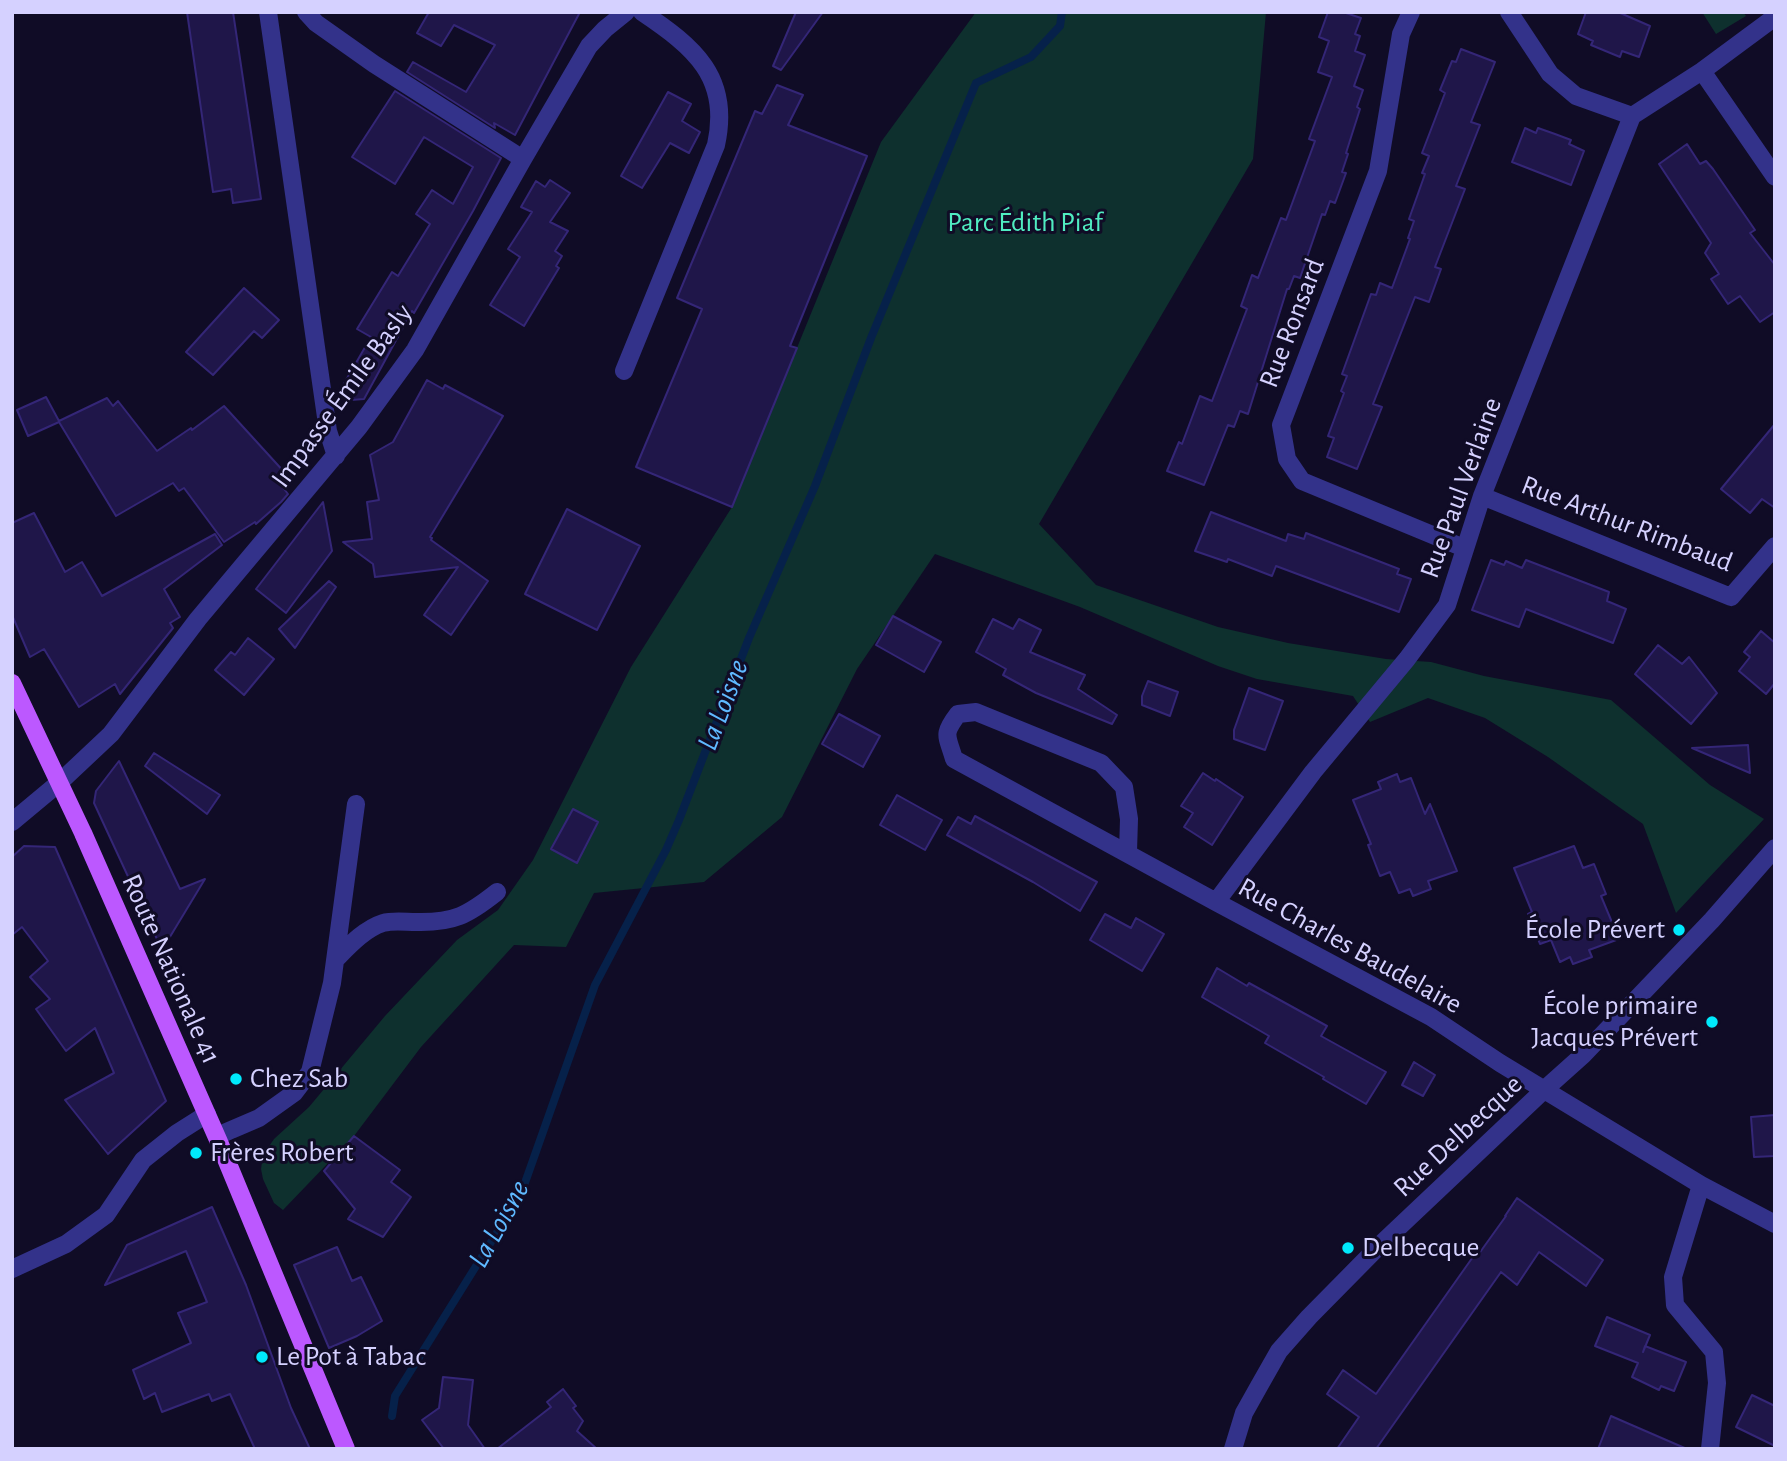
<!DOCTYPE html>
<meta charset="utf-8">
<style>
body{margin:0}
#map{position:relative;width:1787px;height:1461px;overflow:hidden;background:#100c26;font-family:"Alegreya Sans",sans-serif}
canvas{display:block}
.frame{position:absolute;inset:0;border:14px solid #d5d1ff;pointer-events:none}
</style>
<div id="map">
<canvas width="1787" height="1461"></canvas>
<div class="frame"></div>
</div>
<script>
const ctx = document.querySelector('canvas').getContext('2d');
ctx.lineJoin = 'round';
function fillPath(path, color) { ctx.fillStyle = color; ctx.fill(path, 'evenodd'); }
function strokePath(path, color, width, dash) { ctx.strokeStyle = color; ctx.lineWidth = width; ctx.lineCap = dash ? 'butt' : 'round'; ctx.setLineDash(dash || []); ctx.stroke(path); }
function drawText(font, color, halo, rows, align = 'center') {
  ctx.font = font + ' "Alegreya Sans",sans-serif'; ctx.lineWidth = 6; ctx.setLineDash([]); ctx.textBaseline = 'middle'; ctx.strokeStyle = halo; ctx.fillStyle = color; for (const [text, x, y, turn = 0] of rows) {
    ctx.save(); ctx.translate(x, y); ctx.rotate((+turn || 0) * Math.PI / 180); ctx.textAlign = isNaN(turn) ? turn : align; if (halo) ctx.strokeText(text, 0, 0); ctx.fillText(text, 0, 0); ctx.restore();
  }
}
fillPath(new Path2D(`
 M 976,12 L 1266,12 L 1253,159 L 1039,524 L 1096,585 L 1218,627 L 1288,643 L 1386,659 L 1431,662 L 1484,676 L 1611,700 L 1710,785 L 1764,819 L 1676,913 L 1643,824 L 1548,757 L 1485,718 L 1428,698 L 1370,722 L 1353,696 L 1257,679 L 1218,666 L 1080,607 L 935,554 L 857,669 L 782,817 L 704,882 L 594,893 L 566,947 L 514,945 L 421,1047 L 354,1136 L 283,1210 L 274,1203 L 263,1179 L 261,1169 L 263,1155 L 274,1139 L 309,1107 L 385,1016 L 457,940 L 498,910 L 533,860 L 631,667 L 732,507 L 881,142 Z
 M 1702,12 L 1743,12 L 1746,16 L 1716,34 Z`), '#0e302e');
strokePath(new Path2D(`
 M 392,1416 L 395,1396 L 521,1194 L 595,985 L 666,850 L 679,820 L 749,638 L 815,486 L 871,338 L 976,83 L 1031,57 L 1060,26 L 1062,12`), '#06214a', 8);
const building = new Path2D(`
 M 187,12 L 233,12 L 261,199 L 233,203 L 231,189 L 213,192 Z
 M 429,12 L 580,12 L 515,135 L 494,123 L 495,128 L 407,72 L 413,62 L 466,92 L 495,45 L 454,25 L 441,46 L 417,33 Z
 M 796,12 L 823,12 L 781,70 L 773,66 Z
 M 1328,12 L 1343,12 L 1361,18 L 1355,34 L 1360,36 L 1355,51 L 1365,55 L 1354,86 L 1363,90 L 1357,107 L 1360,109 L 1346,153 L 1348,154 L 1342,172 L 1346,173 L 1335,203 L 1330,201 L 1325,215 L 1322,214 L 1300,278 L 1294,276 L 1289,289 L 1287,289 L 1248,414 L 1240,411 L 1234,427 L 1228,425 L 1204,485 L 1167,471 L 1179,442 L 1182,444 L 1200,396 L 1212,401 L 1247,309 L 1241,306 L 1252,275 L 1258,278 L 1281,218 L 1286,220 L 1315,141 L 1309,139 L 1332,77 L 1318,72 L 1329,41 L 1319,37 Z
 M 1586,12 L 1618,12 L 1650,26 L 1639,57 L 1622,51 L 1620,57 L 1591,45 L 1593,41 L 1578,34 Z
 M 1461,49 L 1495,62 L 1471,122 L 1480,125 L 1456,186 L 1465,189 L 1435,267 L 1441,269 L 1429,302 L 1415,297 L 1373,404 L 1382,407 L 1357,469 L 1327,457 L 1334,438 L 1328,436 L 1344,393 L 1341,391 L 1347,376 L 1342,374 L 1371,294 L 1376,295 L 1380,283 L 1392,288 L 1410,239 L 1408,238 L 1414,221 L 1409,219 L 1425,174 L 1422,173 L 1429,156 L 1422,153 L 1445,93 L 1440,90 L 1452,61 L 1456,62 Z
 M 777,85 L 803,95 L 788,125 L 867,156 L 790,346 L 797,348 L 732,507 L 636,467 L 702,309 L 677,298 L 755,111 L 762,114 Z
 M 395,91 L 501,158 L 473,211 L 414,313 L 412,311 L 364,399 L 351,400 L 342,387 L 371,337 L 357,329 L 392,272 L 398,276 L 430,224 L 416,214 L 432,190 L 453,204 L 473,167 L 424,137 L 395,184 L 352,157 Z
 M 668,92 L 691,104 L 682,121 L 700,132 L 689,153 L 670,143 L 642,188 L 621,176 Z
 M 1525,128 L 1536,133 L 1538,128 L 1555,134 L 1571,140 L 1569,144 L 1584,151 L 1571,185 L 1512,162 Z
 M 1687,144 L 1700,164 L 1706,161 L 1713,169 L 1755,230 L 1750,233 L 1775,265 L 1775,312 L 1760,322 L 1740,296 L 1728,304 L 1711,279 L 1719,274 L 1705,253 L 1711,243 L 1659,164 Z
 M 550,180 L 570,193 L 550,222 L 568,231 L 555,251 L 562,256 L 556,266 L 559,268 L 524,326 L 490,305 L 520,257 L 508,249 L 532,212 L 521,207 L 536,181 L 545,187 Z
 M 244,288 L 279,320 L 262,338 L 254,331 L 213,375 L 186,352 Z
 M 427,380 L 443,389 L 445,385 L 503,416 L 430,537 L 432,538 L 431,540 L 488,581 L 451,635 L 424,615 L 458,567 L 375,577 L 373,564 L 343,542 L 372,539 L 367,502 L 379,500 L 370,455 L 393,442 Z
 M 46,397 L 59,421 L 107,398 L 113,406 L 118,401 L 157,451 L 191,428 L 192,430 L 224,406 L 286,474 L 277,480 L 288,494 L 281,502 L 256,524 L 255,522 L 224,542 L 184,488 L 179,491 L 173,483 L 116,516 L 59,422 L 28,436 L 17,410 Z
 M 1775,424 L 1775,508 L 1762,499 L 1750,513 L 1721,489 Z
 M 323,502 L 332,551 L 286,613 L 256,589 Z
 M 567,509 L 640,546 L 597,630 L 525,594 Z
 M 1211,512 L 1286,541 L 1288,534 L 1304,539 L 1306,533 L 1399,569 L 1397,574 L 1411,579 L 1399,612 L 1276,566 L 1272,576 L 1228,559 L 1227,562 L 1195,551 Z
 M 34,513 L 65,572 L 82,562 L 102,596 L 215,534 L 222,545 L 164,589 L 180,617 L 170,623 L 173,628 L 120,694 L 115,684 L 79,707 L 44,649 L 30,657 L 12,615 L 12,523 Z
 M 1491,560 L 1504,565 L 1506,561 L 1522,568 L 1526,560 L 1609,592 L 1607,601 L 1626,609 L 1613,643 L 1526,609 L 1519,627 L 1472,610 Z
 M 329,581 L 336,587 L 295,648 L 279,629 Z
 M 893,616 L 941,642 L 924,672 L 876,645 Z
 M 993,619 L 1013,629 L 1019,619 L 1041,630 L 1030,652 L 1085,675 L 1078,689 L 1117,715 L 1112,724 L 1036,693 L 1003,675 L 1006,669 L 976,652 Z
 M 1761,631 L 1775,643 L 1775,683 L 1766,694 L 1739,671 L 1750,657 L 1744,652 Z
 M 248,638 L 274,659 L 244,695 L 215,670 L 231,652 L 235,655 Z
 M 1658,645 L 1682,664 L 1689,657 L 1717,693 L 1691,724 L 1635,674 Z
 M 1148,681 L 1178,692 L 1170,716 L 1142,705 L 1142,696 Z
 M 1249,688 L 1283,701 L 1265,750 L 1234,739 L 1234,730 Z
 M 839,714 L 880,736 L 863,767 L 822,744 Z
 M 1748,745 L 1750,773 L 1692,748 Z
 M 154,753 L 220,795 L 207,814 L 145,766 Z
 M 119,761 L 180,889 L 205,879 L 162,950 L 94,803 L 96,791 Z
 M 1203,773 L 1215,781 L 1216,779 L 1243,797 L 1212,845 L 1184,827 L 1193,813 L 1181,806 Z
 M 1397,774 L 1400,782 L 1411,778 L 1425,814 L 1430,804 L 1457,871 L 1428,881 L 1431,889 L 1413,896 L 1410,889 L 1399,893 L 1390,872 L 1380,876 L 1368,845 L 1371,844 L 1353,800 L 1381,789 L 1378,782 Z
 M 897,795 L 942,820 L 925,850 L 880,825 Z
 M 573,809 L 598,822 L 577,863 L 551,849 Z
 M 975,816 L 1097,882 L 1080,911 L 1033,882 L 947,835 L 958,817 L 971,824 Z
 M 24,846 L 55,847 L 166,1101 L 108,1154 L 65,1100 L 114,1073 L 95,1028 L 66,1051 L 36,1009 L 50,999 L 30,977 L 48,961 L 22,927 L 12,935 L 12,857 Z
 M 1574,846 L 1583,868 L 1594,864 L 1606,894 L 1601,896 L 1619,939 L 1589,950 L 1592,957 L 1573,964 L 1570,957 L 1560,962 L 1551,940 L 1540,944 L 1528,914 L 1532,912 L 1514,868 Z
 M 1105,914 L 1131,928 L 1136,918 L 1164,934 L 1142,971 L 1090,940 Z
 M 1217,968 L 1247,986 L 1249,983 L 1327,1026 L 1321,1036 L 1386,1072 L 1366,1104 L 1323,1079 L 1324,1077 L 1265,1043 L 1269,1036 L 1202,997 Z
 M 1414,1062 L 1435,1075 L 1423,1096 L 1402,1085 Z
 M 1775,1115 L 1775,1156 L 1754,1157 L 1751,1117 Z
 M 354,1136 L 400,1170 L 391,1182 L 411,1197 L 383,1237 L 348,1219 L 355,1209 L 324,1171 Z
 M 1517,1198 L 1603,1260 L 1586,1286 L 1539,1252 L 1517,1285 L 1501,1272 L 1376,1449 L 1337,1449 L 1359,1417 L 1327,1394 L 1343,1370 L 1376,1394 L 1475,1254 L 1478,1255 L 1506,1216 L 1505,1216 Z
 M 212,1207 L 246,1285 L 291,1408 L 310,1449 L 255,1449 L 230,1394 L 212,1401 L 209,1394 L 162,1412 L 155,1393 L 144,1399 L 133,1370 L 191,1343 L 178,1313 L 207,1302 L 186,1251 L 105,1285 L 127,1245 Z
 M 337,1247 L 352,1281 L 361,1277 L 382,1321 L 357,1336 L 329,1348 L 294,1265 Z
 M 1607,1317 L 1650,1335 L 1643,1352 L 1645,1346 L 1686,1362 L 1674,1391 L 1661,1386 L 1659,1390 L 1632,1377 L 1638,1363 L 1595,1346 Z
 M 443,1377 L 473,1380 L 468,1425 L 485,1449 L 444,1449 L 422,1420 L 439,1408 Z
 M 563,1389 L 576,1406 L 573,1408 L 583,1421 L 577,1431 L 597,1449 L 497,1449 L 551,1407 L 547,1402 Z
 M 1752,1395 L 1775,1406 L 1775,1446 L 1736,1427 Z
 M 1611,1416 L 1627,1423 L 1687,1449 L 1598,1449 Z`);
fillPath(building, '#1f1649');
strokePath(building, '#342677', 2);
strokePath(new Path2D(`
 M 268,12 L 328,431 L 336,456
 M 306,12 L 316,23 L 374,64 L 523,159
 M 1411,12 L 1401,34 L 1378,171 L 1281,425 L 1287,459 L 1302,481 L 1464,548
 M 1509,12 L 1550,74 L 1576,96 L 1632,116
 M 1702,71 L 1775,177
 M 624,371 L 716,145 C 731,77 694,47 642,12
 M 1482,496 L 1731,597 L 1775,546
 M 12,822 L 60,782 L 111,734 L 198,619 L 359,427 L 415,350 L 523,159 L 589,46 L 605,29 L 626,12
 M 1128,852 L 1129,819 L 1124,787 L 1101,763 L 976,712 L 958,714 C 942,735 947,735 954,759 L 1216,902 L 1431,1017 L 1500,1063 L 1701,1185 L 1775,1224
 M 1216,902 L 1313,772 L 1407,659 L 1447,605 L 1482,496 L 1632,116 L 1702,71 L 1775,17
 M 335,960 C 348,947 364,929 383,923 C 393,920 406,922 416,922 C 454,923 468,915 497,892
 M 217,1136 L 259,1118 L 294,1093 L 310,1072 L 332,983 L 356,804
 M 1701,1185 L 1673,1277 L 1675,1305 L 1714,1352 L 1717,1383 L 1710,1449
 M 12,1269 L 66,1244 L 106,1215 L 143,1160 L 177,1133 L 207,1114
 M 1233,1449 L 1244,1413 L 1258,1388 L 1279,1351 L 1309,1317 L 1381,1244 L 1545,1089 L 1583,1055 L 1712,920 L 1775,848`), '#33328a', 18);
strokePath(new Path2D(`
 M 12,683 L 83,833 L 219,1142 L 346,1449`), '#bc58ff', 18);
for (const [x, y, r, color] of [
 [1679,930,7,"#00e9fc"],
 [1712,1022,7,"#00e9fc"],
 [236,1079,7,"#00e9fc"],
 [196,1153,7,"#00e9fc"],
 [1348,1248,7,"#00e9fc"],
 [262,1357,7,"#00e9fc"]
]) { const dot = new Path2D(); dot.arc(x, y, r, 0, 2 * Math.PI); ctx.fillStyle = color; ctx.fill(dot); strokePath(dot, '#100c26', 2.5); }
drawText('28px', '#50ecc1', '#100c26', [
 ["Parc Édith Piaf",1025,223]
]);
drawText('28px', '#d5d1ff', '#100c26', [
 ["Rue Ronsard",1292,323,-69],
 ["Impasse Émile Basly",342,396,-54],
 ["Rue Paul Verlaine",1461,488,-70],
 ["Rue Arthur Rimbaud",1627,524,21],
 ["Rue Charles Baudelaire",1350,946,29],
 ["Route Nationale 41",171,969,66],
 ["Rue Delbecque",1458,1136,-43]
]);
drawText('28px', '#d5d1ff', '#100c26', [
 ["École Prévert",1665,930,"right"],
 ["École primaire",1698,1006,"right"],
 ["Jacques Prévert",1698,1038,"right"],
 ["Chez Sab",250,1079],
 ["Frères Robert",210,1153],
 ["Delbecque",1362,1248],
 ["Le Pot à Tabac",276,1357]
], 'left');
drawText('italic 30px', '#5fb9ff', '#100c26', [
 ["La Loisne",723,705,-69],
 ["La Loisne",499,1224,-61]
]);
</script>
